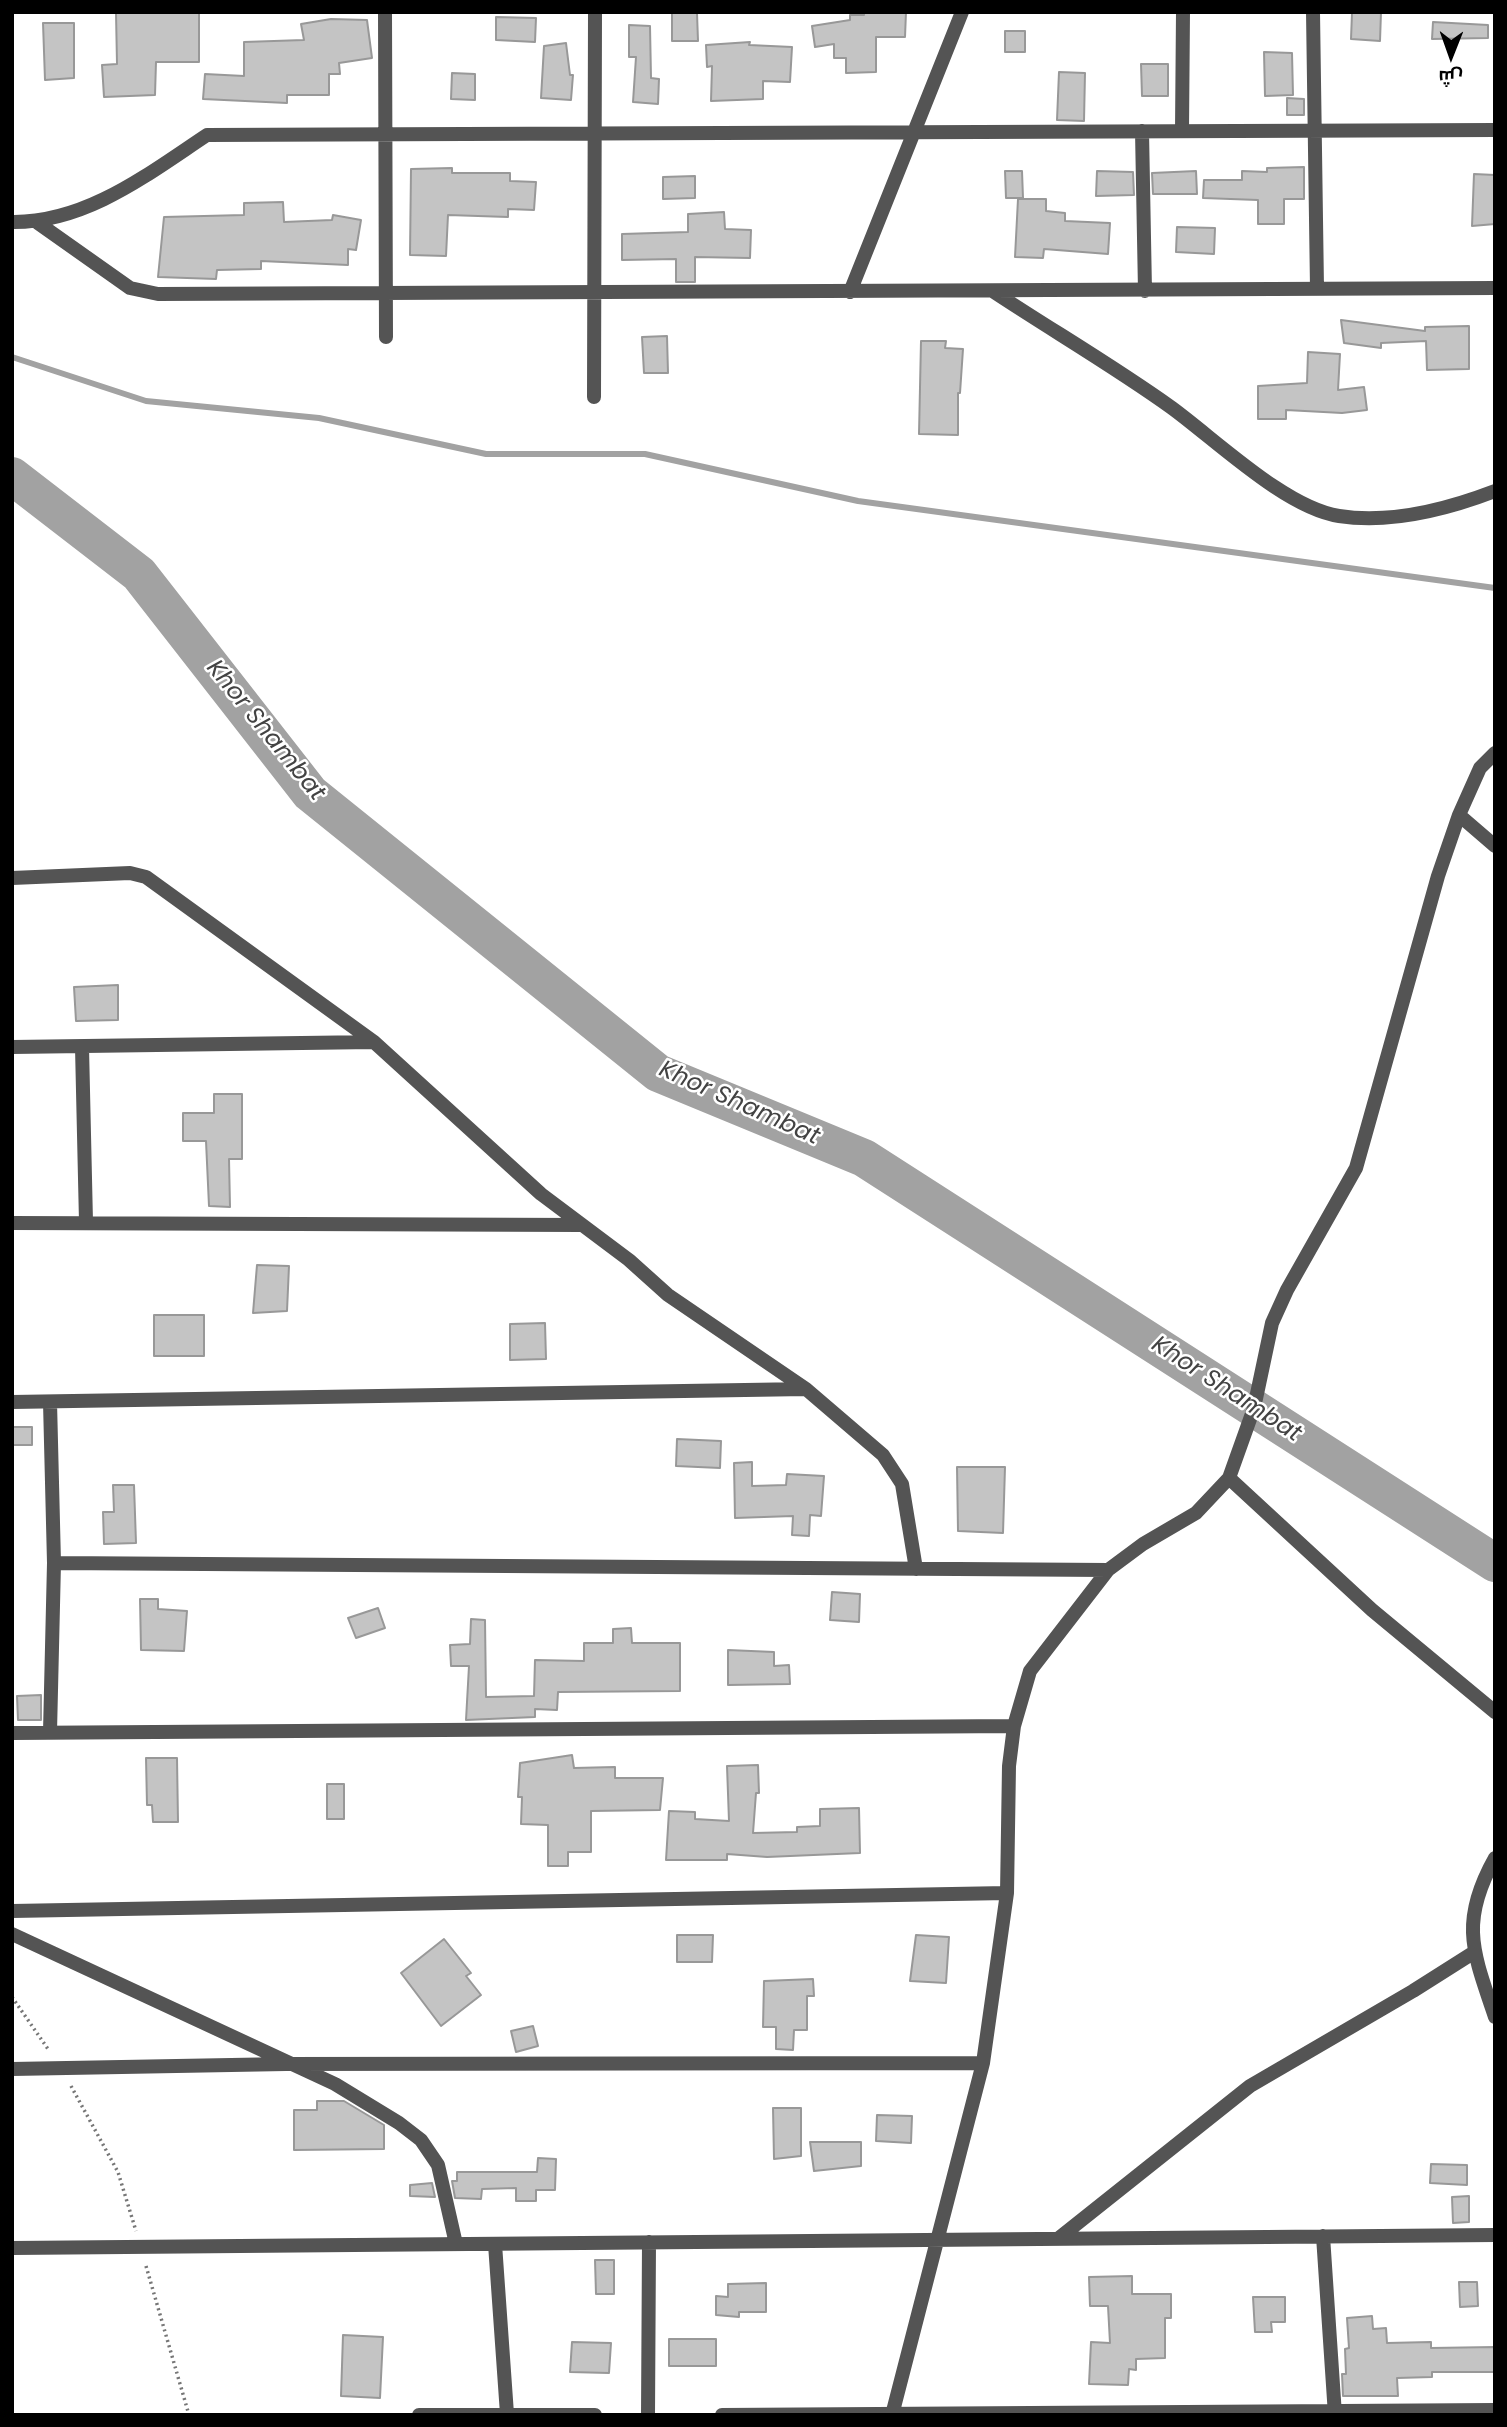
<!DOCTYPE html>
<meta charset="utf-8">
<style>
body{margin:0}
#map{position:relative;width:1507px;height:2427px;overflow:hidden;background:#fff;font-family:Poppins,Cairo,sans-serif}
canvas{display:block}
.frame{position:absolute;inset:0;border:14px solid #000;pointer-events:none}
.north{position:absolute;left:1416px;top:21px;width:70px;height:70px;-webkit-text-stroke:5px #fff;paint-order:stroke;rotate:181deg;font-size:19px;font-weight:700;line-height:28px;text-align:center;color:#000}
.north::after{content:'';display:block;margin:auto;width:24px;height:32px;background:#000;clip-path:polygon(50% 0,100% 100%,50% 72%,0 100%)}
</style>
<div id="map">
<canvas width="1507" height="2427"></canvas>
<div class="frame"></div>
<div class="north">ش</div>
</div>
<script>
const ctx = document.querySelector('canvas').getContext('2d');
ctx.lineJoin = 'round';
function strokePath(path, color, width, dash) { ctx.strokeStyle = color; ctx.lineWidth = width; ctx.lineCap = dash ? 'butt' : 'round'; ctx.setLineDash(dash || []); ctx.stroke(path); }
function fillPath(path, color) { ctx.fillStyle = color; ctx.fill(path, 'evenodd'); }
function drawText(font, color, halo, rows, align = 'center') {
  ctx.font = font + ' Poppins,sans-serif'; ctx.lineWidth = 5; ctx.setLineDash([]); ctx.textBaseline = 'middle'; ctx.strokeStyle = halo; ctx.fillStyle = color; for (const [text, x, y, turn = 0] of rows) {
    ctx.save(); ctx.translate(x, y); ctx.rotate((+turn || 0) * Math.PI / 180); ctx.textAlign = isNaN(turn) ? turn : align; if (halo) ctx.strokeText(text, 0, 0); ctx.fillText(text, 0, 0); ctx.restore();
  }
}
strokePath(new Path2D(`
 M 12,357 L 146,401 L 319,418 L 486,454 L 645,454 L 858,501 L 1495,588`), '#a2a2a2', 6);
strokePath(new Path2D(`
 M 12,476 L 139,574 L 310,793 L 658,1073 L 864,1158 L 1495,1563`), '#a2a2a2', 38);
const building = new Path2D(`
 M 199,12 L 199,62 L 156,62 L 155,95 L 104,97 L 102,65 L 117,64 L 116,13 Z
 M 864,12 L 906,12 L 905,37 L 876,37 L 876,72 L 846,73 L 846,58 L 834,58 L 834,44 L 815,47 L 812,26 L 850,20 L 850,15 L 864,15 Z
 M 1363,12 L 1381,12 L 1380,41 L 1351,39 L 1352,13 Z
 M 672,13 L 697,13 L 698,41 L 672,41 Z
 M 496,17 L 536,18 L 535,42 L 496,40 Z
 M 331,19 L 367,20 L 372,58 L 339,63 L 340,74 L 329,74 L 329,95 L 287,95 L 287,103 L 203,99 L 205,74 L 244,76 L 244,42 L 304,40 L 301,24 Z
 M 1433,22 L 1488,25 L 1488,38 L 1432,39 Z
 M 43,23 L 74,23 L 74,78 L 45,80 Z
 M 629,25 L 650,26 L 651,78 L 659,79 L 658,104 L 633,102 L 636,57 L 629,57 Z
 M 1005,31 L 1025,31 L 1025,52 L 1005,52 Z
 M 750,42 L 749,45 L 792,47 L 790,82 L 763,81 L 763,99 L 711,101 L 712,66 L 707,67 L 706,45 Z
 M 566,43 L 570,75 L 573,75 L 571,100 L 541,98 L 544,46 Z
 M 1264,52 L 1292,53 L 1293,95 L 1265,96 Z
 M 1141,64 L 1168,64 L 1168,96 L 1142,96 Z
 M 1059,72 L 1085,73 L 1084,121 L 1057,120 Z
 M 452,73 L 475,74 L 475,100 L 451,99 Z
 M 1287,98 L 1304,99 L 1304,115 L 1287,115 Z
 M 1304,167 L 1304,199 L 1284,199 L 1284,224 L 1258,224 L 1258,200 L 1203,198 L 1204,180 L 1242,180 L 1242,171 L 1267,172 L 1267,168 Z
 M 452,168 L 452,173 L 510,173 L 510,181 L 536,182 L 534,210 L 508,209 L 508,217 L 448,215 L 446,256 L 410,255 L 411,169 Z
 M 1005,171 L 1022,171 L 1023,198 L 1006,198 Z
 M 1097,171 L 1133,172 L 1134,195 L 1096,196 Z
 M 1196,171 L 1197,194 L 1153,194 L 1152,173 Z
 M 1474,174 L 1495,175 L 1495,224 L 1472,226 Z
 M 695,176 L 695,198 L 663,199 L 663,177 Z
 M 1018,199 L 1046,199 L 1046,211 L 1065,213 L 1065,221 L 1110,223 L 1108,254 L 1044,249 L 1043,258 L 1015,257 Z
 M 283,202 L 284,222 L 332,220 L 333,215 L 361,220 L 356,250 L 348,249 L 348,265 L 261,261 L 261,269 L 217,270 L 216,279 L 158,277 L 164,217 L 244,215 L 244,203 Z
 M 724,212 L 725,229 L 751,230 L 750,258 L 695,257 L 695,282 L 676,282 L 676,259 L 622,260 L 622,234 L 688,232 L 688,214 Z
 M 1177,227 L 1215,228 L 1214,254 L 1176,252 Z
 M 1341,320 L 1425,331 L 1425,327 L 1469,326 L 1469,369 L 1427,370 L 1426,341 L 1381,343 L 1381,348 L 1344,343 Z
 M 667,336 L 668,373 L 644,373 L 642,337 Z
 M 921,341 L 946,341 L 945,348 L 963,349 L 960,393 L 958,393 L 958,435 L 919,434 Z
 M 1308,352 L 1340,354 L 1338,390 L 1364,387 L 1367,410 L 1342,413 L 1286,410 L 1286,419 L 1258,419 L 1258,386 L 1307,383 Z
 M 118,985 L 118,1020 L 76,1021 L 74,987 Z
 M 214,1094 L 242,1094 L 242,1159 L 229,1159 L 230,1207 L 209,1206 L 206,1141 L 183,1141 L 183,1113 L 214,1113 Z
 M 257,1265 L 289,1266 L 287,1311 L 253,1313 Z
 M 154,1315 L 204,1315 L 204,1356 L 154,1356 Z
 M 545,1323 L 546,1359 L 510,1360 L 510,1324 Z
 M 12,1427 L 32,1427 L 32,1445 L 12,1445 Z
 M 677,1439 L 721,1441 L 720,1468 L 676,1466 Z
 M 752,1462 L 752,1486 L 786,1485 L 787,1474 L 824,1476 L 821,1516 L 810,1515 L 809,1536 L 792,1535 L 793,1516 L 735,1518 L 734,1463 Z
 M 957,1467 L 1005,1467 L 1003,1533 L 958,1531 Z
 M 113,1485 L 134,1485 L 136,1543 L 104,1544 L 103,1512 L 114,1512 Z
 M 832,1592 L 860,1594 L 859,1622 L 830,1620 Z
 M 140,1599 L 158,1599 L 158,1609 L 187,1611 L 184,1651 L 141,1650 Z
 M 378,1608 L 385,1628 L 356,1638 L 348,1618 Z
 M 471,1619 L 485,1620 L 486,1697 L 534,1696 L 535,1660 L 584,1661 L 584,1643 L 613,1643 L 613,1629 L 631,1628 L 632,1643 L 680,1643 L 680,1691 L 558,1692 L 557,1710 L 535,1709 L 535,1717 L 466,1720 L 469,1666 L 451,1666 L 450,1645 L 470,1644 Z
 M 728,1650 L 774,1652 L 774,1666 L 789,1665 L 790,1684 L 728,1685 Z
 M 41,1695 L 41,1720 L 18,1720 L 17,1696 Z
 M 572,1755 L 574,1768 L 615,1767 L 615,1778 L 663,1778 L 660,1810 L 591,1811 L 591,1852 L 568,1852 L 568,1866 L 548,1866 L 548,1825 L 521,1824 L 522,1797 L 518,1797 L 520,1763 Z
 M 146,1758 L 177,1758 L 178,1822 L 153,1822 L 152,1805 L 147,1805 Z
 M 758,1765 L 759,1793 L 756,1793 L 753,1833 L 797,1832 L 797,1827 L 820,1826 L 820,1809 L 859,1808 L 860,1853 L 767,1857 L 727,1854 L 727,1860 L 666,1860 L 669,1811 L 695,1812 L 695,1819 L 729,1821 L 727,1766 Z
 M 327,1784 L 344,1784 L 344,1819 L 327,1819 Z
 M 677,1935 L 713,1935 L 712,1962 L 677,1962 Z
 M 916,1935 L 949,1937 L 946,1983 L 910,1981 Z
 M 444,1939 L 471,1973 L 466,1976 L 481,1995 L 441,2026 L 401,1973 Z
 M 813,1979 L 814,1996 L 807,1996 L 807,2030 L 794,2030 L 793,2050 L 776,2049 L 776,2027 L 763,2027 L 764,1981 Z
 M 533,2026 L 538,2046 L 516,2052 L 511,2031 Z
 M 317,2101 L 344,2101 L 384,2125 L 384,2149 L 294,2150 L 294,2110 L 317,2110 Z
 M 773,2108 L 801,2108 L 801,2156 L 774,2159 Z
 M 877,2115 L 912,2116 L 911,2143 L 876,2141 Z
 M 810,2142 L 861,2142 L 861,2166 L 814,2171 Z
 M 538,2158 L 556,2159 L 555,2190 L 536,2190 L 536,2201 L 516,2201 L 516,2188 L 482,2189 L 481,2199 L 455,2198 L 452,2181 L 457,2181 L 457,2172 L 537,2172 Z
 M 1431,2164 L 1467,2165 L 1467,2185 L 1430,2183 Z
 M 432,2183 L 435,2197 L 410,2196 L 410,2185 Z
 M 1469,2196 L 1469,2222 L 1453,2223 L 1452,2197 Z
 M 595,2260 L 614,2260 L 614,2294 L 596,2294 Z
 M 1132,2276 L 1132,2294 L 1171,2294 L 1171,2318 L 1165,2318 L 1165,2358 L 1136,2359 L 1136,2370 L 1129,2369 L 1128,2385 L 1089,2384 L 1091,2342 L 1110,2343 L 1108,2306 L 1090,2306 L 1089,2277 Z
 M 1459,2282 L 1477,2282 L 1478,2306 L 1460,2307 Z
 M 766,2283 L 766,2312 L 739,2312 L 739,2317 L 716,2315 L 716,2296 L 728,2297 L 728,2284 Z
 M 1253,2297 L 1285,2297 L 1285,2322 L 1271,2322 L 1272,2332 L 1255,2332 Z
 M 1372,2316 L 1373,2329 L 1386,2328 L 1387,2343 L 1431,2342 L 1431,2348 L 1495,2347 L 1495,2372 L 1432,2372 L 1432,2377 L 1397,2378 L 1398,2396 L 1343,2396 L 1342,2374 L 1346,2374 L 1345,2349 L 1349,2348 L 1347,2318 Z
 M 343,2335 L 383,2337 L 380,2398 L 341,2396 Z
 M 669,2339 L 716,2339 L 716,2366 L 669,2366 Z
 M 572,2342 L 611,2343 L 609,2373 L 570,2372 Z`);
fillPath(building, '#c4c4c4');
strokePath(building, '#989898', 2);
strokePath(new Path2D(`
 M 12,1997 L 48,2049
 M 71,2086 L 118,2172 L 136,2231
 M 146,2266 L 189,2415`), '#767676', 3.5, [2, 3.5]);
strokePath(new Path2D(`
 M 385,12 L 386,337
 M 1313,12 L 1317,288
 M 1182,130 L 1183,12
 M 1142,131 L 1145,291
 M 12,222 C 86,223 148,174 207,135 L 1495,130
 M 38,223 L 130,288 L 158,294 L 1495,288
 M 850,292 L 962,12
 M 994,292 C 1053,331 1115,367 1172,408 C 1217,441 1286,508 1339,516 C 1390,524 1448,509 1495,491
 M 594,397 L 595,12
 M 1459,815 L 1495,846
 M 12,878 L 130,873 L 146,877 L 374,1042 L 541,1194 L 629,1260 L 668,1295 L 806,1389 L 883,1455 L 902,1484 L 916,1569
 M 12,1047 L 374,1042
 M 82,1047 L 86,1222
 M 12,1223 L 581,1225
 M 12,1402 L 806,1389
 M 50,1402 L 54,1563 L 50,1732
 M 1229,1478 L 1372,1610 L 1495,1712
 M 54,1563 L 1108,1570
 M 1014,1726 L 1030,1671 L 1108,1570 L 1143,1544 L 1196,1513 L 1229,1478 L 1254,1408 L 1272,1323 L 1287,1290 L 1356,1168 L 1438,876 L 1459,815 L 1480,768 L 1495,753
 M 12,1733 L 1014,1726 L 1009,1766 L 1007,1893 L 983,2063 L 892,2415
 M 1495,1858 C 1459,1922 1473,1952 1495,2017
 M 12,1911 L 1007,1893
 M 12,1934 L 335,2084 L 399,2123 L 421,2140 L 438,2165 L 456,2244
 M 12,2069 L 286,2064 L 983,2063
 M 1323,2236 L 1335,2415
 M 1059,2238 L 1250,2086 L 1413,1991 L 1473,1953
 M 495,2244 L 507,2414
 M 12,2248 L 1495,2235
 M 419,2415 L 595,2415
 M 648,2415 L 649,2242
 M 722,2415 L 1495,2410`), '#545454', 14);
drawText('italic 24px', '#434343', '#fff', [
 ["Khor Shambat",265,731,51],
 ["Khor Shambat",739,1104,24],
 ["Khor Shambat",1226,1390,33]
]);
</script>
